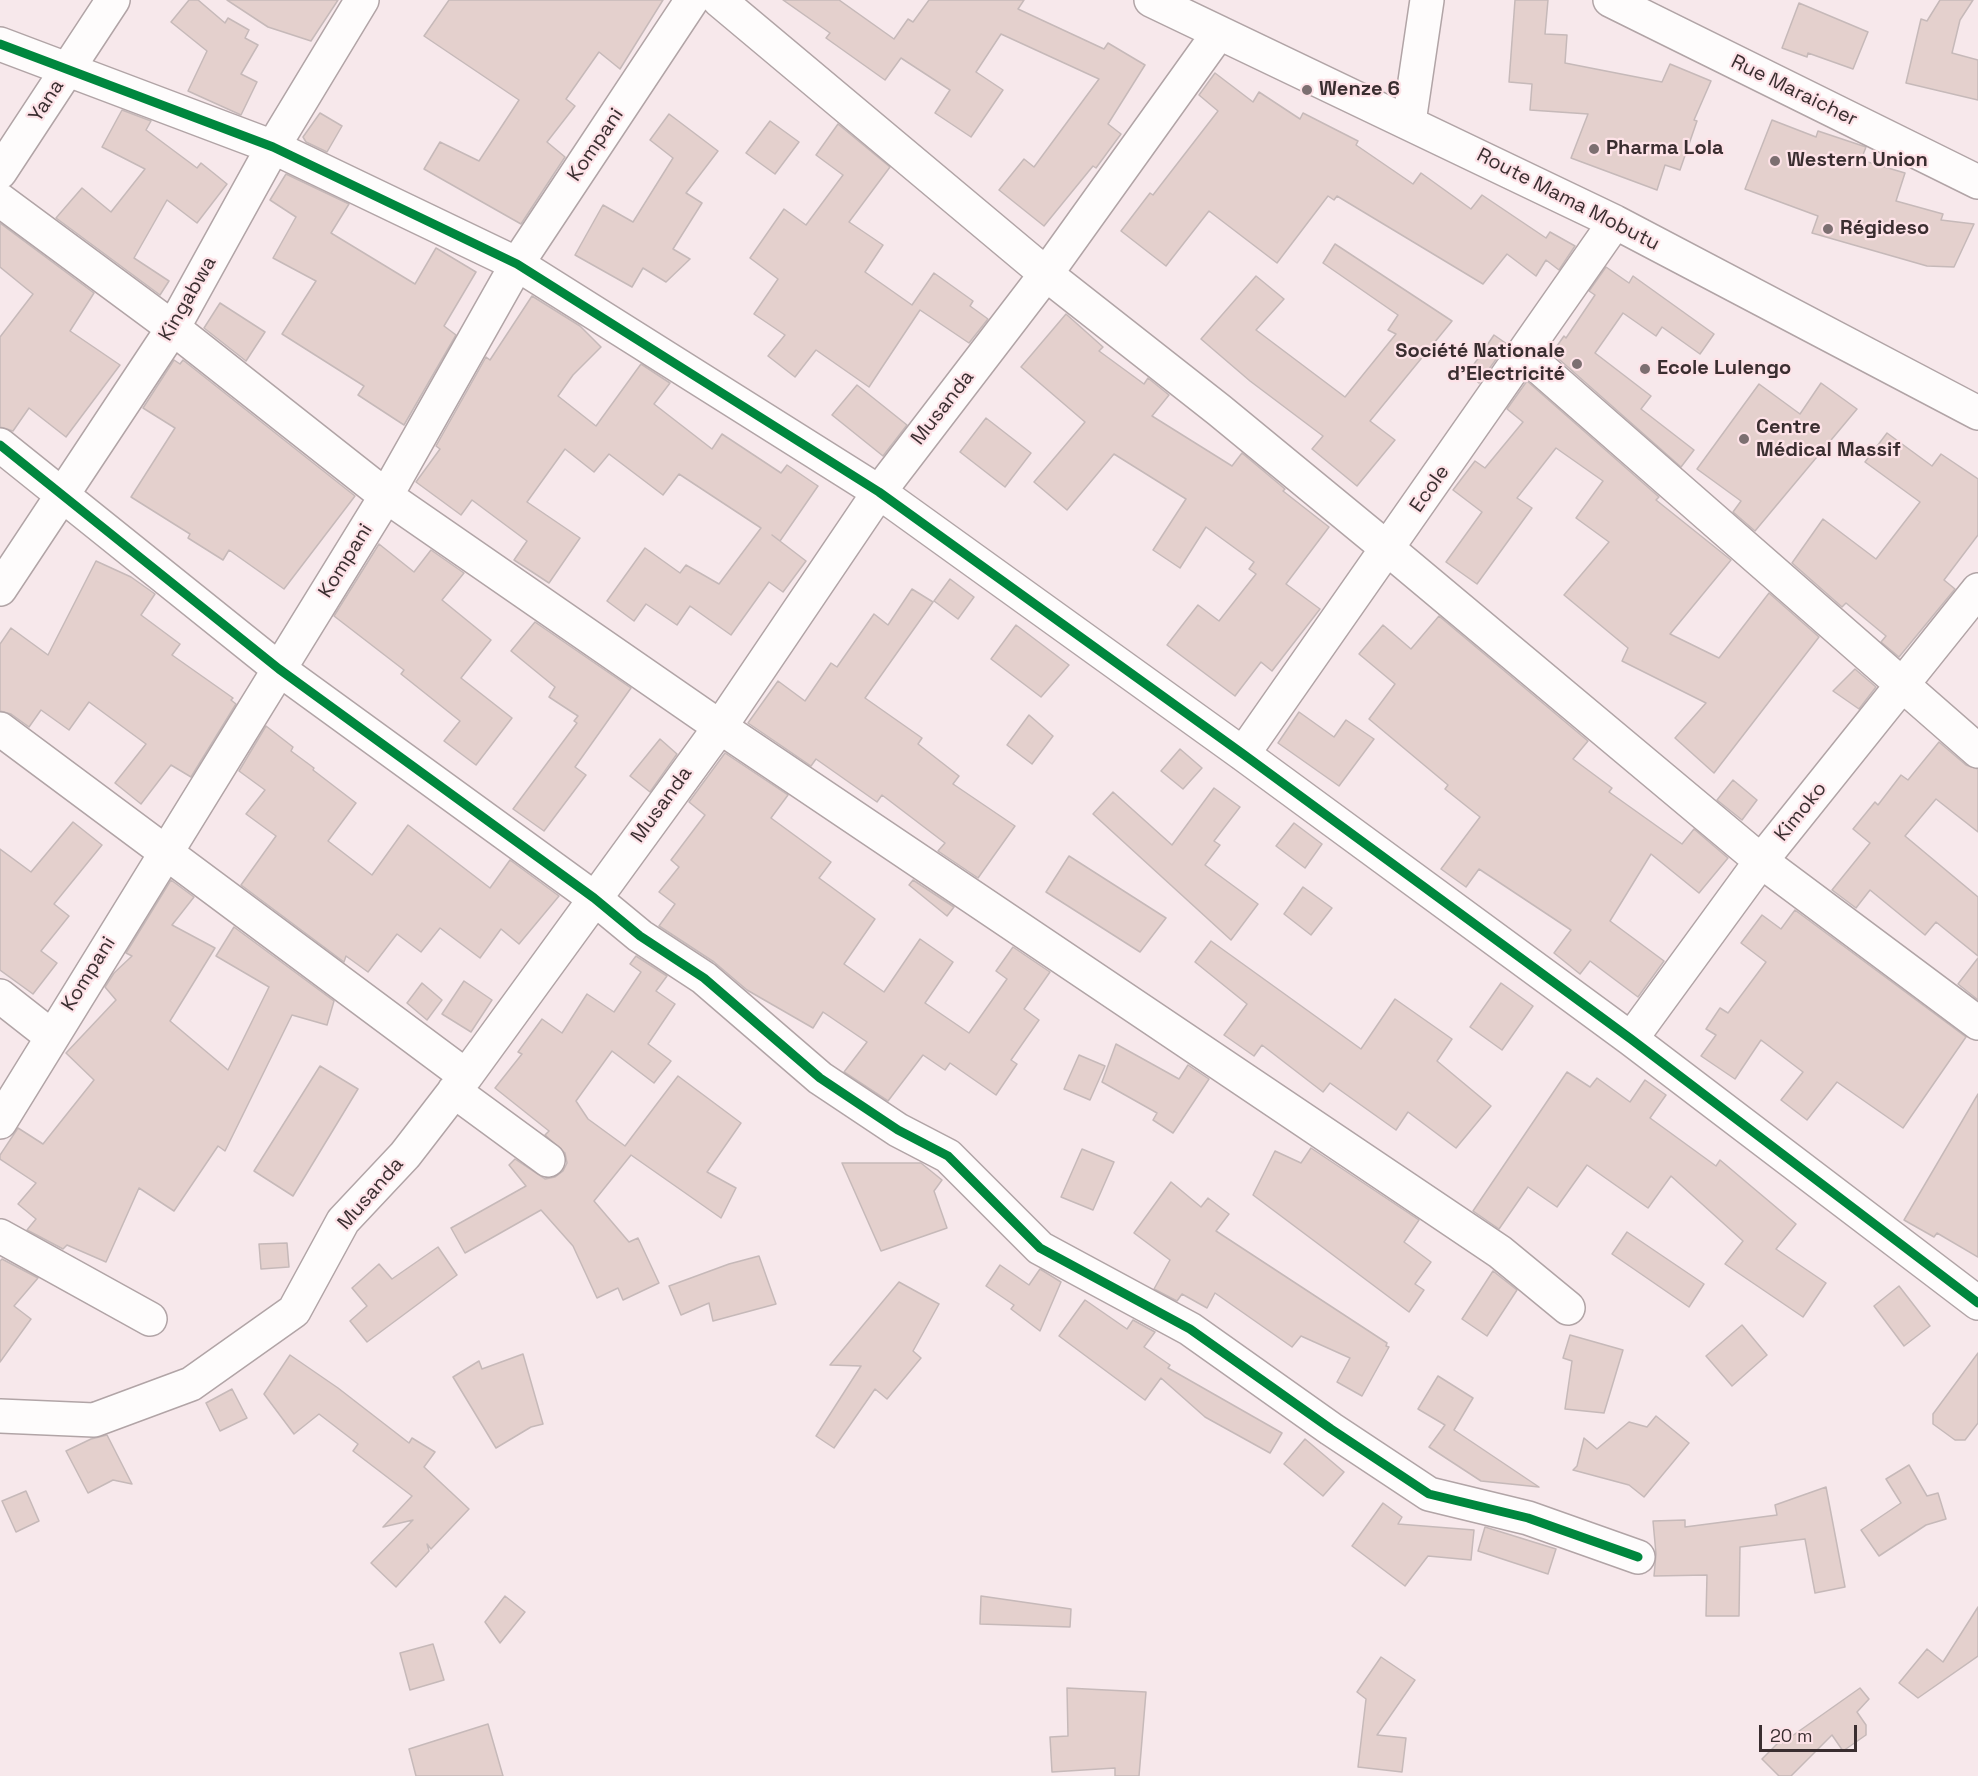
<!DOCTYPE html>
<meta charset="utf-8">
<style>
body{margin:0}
#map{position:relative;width:1978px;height:1776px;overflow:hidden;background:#f7e8eb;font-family:"Space Grotesk",sans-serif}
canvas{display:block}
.scale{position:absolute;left:1759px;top:1725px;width:98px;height:27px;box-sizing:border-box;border:3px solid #3a2e30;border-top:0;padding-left:8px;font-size:18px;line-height:21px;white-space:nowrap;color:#3a2e30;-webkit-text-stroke:4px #fde2e7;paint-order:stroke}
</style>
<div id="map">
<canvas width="1978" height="1776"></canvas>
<div class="scale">20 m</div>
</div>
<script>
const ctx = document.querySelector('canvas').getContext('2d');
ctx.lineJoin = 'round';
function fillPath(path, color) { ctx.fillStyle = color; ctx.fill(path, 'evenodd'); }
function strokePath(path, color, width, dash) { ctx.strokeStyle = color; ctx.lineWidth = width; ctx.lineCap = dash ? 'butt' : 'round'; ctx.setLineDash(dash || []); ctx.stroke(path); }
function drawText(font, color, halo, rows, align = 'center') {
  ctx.font = font + ' "Space Grotesk",sans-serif'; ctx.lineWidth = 4.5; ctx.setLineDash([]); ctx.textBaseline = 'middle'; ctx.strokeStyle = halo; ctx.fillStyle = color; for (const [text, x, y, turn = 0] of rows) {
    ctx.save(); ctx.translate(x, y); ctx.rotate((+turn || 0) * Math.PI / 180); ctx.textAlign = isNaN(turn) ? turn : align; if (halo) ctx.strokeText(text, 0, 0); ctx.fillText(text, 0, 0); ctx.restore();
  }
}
const building = new Path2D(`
 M 189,0 L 198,0 L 225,23 L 228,18 L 249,30 L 245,38 L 258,45 L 241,74 L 257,82 L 241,115 L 188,91 L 207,51 L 171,22 Z
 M 227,0 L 338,0 L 311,41 L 268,27 Z
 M 449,0 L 663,0 L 620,69 L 599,52 L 566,99 L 575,106 L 547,142 L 565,157 L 521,224 L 424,169 L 440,142 L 479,161 L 519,100 L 424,36 Z
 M 783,0 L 839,0 L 894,39 L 908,19 L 913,22 L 929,0 L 1024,0 L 1018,9 L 1104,49 L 1108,43 L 1145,65 L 1108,124 L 1121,134 L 1096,168 L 1093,166 L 1044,226 L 999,190 L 1024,159 L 1034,167 L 1099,79 L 1001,34 L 976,72 L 1003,90 L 971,137 L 935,113 L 950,90 L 901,58 L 885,80 L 826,38 L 830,33 Z
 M 1515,0 L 1548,0 L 1545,34 L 1567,35 L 1565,63 L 1662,82 L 1670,64 L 1711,81 L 1694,120 L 1697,121 L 1680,170 L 1665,165 L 1657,190 L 1571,158 L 1588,114 L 1530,110 L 1532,84 L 1509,82 Z
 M 1940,0 L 1973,0 L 1960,20 L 1952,53 L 1978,60 L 1978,100 L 1906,83 L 1921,19 L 1927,21 Z
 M 1799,3 L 1868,32 L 1853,69 L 1808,53 L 1807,57 L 1782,48 Z
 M 1215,73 L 1253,102 L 1259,92 L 1300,119 L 1303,113 L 1358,141 L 1356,145 L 1413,184 L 1421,173 L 1471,209 L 1482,195 L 1546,238 L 1550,232 L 1575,246 L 1559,270 L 1546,260 L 1536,276 L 1507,254 L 1483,284 L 1337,196 L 1334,200 L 1328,196 L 1277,263 L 1209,211 L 1166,266 L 1121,231 L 1150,193 L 1153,195 L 1218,111 L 1199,95 Z
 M 122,110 L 151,121 L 146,130 L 197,168 L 201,163 L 227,184 L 197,223 L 167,200 L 134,258 L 169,281 L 160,295 L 56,218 L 82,188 L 111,212 L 145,169 L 102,147 Z
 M 320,113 L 342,126 L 327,152 L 306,142 L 303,137 Z
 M 669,114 L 718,151 L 686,193 L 702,203 L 673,249 L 690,259 L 666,282 L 643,268 L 632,287 L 575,255 L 603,205 L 633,222 L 673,158 L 650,140 Z
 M 1772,120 L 1816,137 L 1818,131 L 1866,147 L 1861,160 L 1905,173 L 1896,201 L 1943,214 L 1941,220 L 1974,224 L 1954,267 L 1927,266 L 1812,233 L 1818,216 L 1745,189 Z
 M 770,121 L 799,142 L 775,174 L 746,153 Z
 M 838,124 L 890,167 L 849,222 L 883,245 L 865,272 L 912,305 L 934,273 L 973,301 L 970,306 L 988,319 L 969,343 L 920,310 L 869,387 L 816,350 L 795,377 L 768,356 L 785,335 L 754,314 L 778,279 L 750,258 L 784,209 L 806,225 L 843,175 L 816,155 Z
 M 286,174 L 349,204 L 331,233 L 415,284 L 436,248 L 476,272 L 444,326 L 456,335 L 404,425 L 358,395 L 364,386 L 282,334 L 316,281 L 273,258 L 296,217 L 270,200 Z
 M 0,223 L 94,293 L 70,331 L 120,365 L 66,437 L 29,408 L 13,431 L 0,427 L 0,337 L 33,294 L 0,267 Z
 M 1335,244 L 1452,321 L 1370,421 L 1395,440 L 1357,486 L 1312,449 L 1323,436 L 1250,381 L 1201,339 L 1256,276 L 1284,299 L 1256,330 L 1345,397 L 1396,334 L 1388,330 L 1398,315 L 1323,263 Z
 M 1606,267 L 1629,283 L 1633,276 L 1714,334 L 1700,354 L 1662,327 L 1656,336 L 1623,313 L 1595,353 L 1651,396 L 1641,409 L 1694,450 L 1681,467 L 1552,353 L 1564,336 L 1566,338 L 1595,295 L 1589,291 Z
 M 532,296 L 580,326 L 601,347 L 573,375 L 558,396 L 596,426 L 641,364 L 670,383 L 654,404 L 712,449 L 722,434 L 781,473 L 787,465 L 818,486 L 780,541 L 772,535 L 806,561 L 783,592 L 769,582 L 731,635 L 690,606 L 677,625 L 646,604 L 634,621 L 607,601 L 645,548 L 680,573 L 686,565 L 719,584 L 761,528 L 679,474 L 663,495 L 609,454 L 594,472 L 565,449 L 527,502 L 580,538 L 549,583 L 514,560 L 527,541 L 472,500 L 461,515 L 416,482 L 440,449 L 436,446 L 486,357 L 490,360 Z
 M 220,303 L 265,332 L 246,361 L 204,328 Z
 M 1066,314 L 1103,347 L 1099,351 L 1144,384 L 1148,378 L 1169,395 L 1152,416 L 1232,466 L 1242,453 L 1285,489 L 1283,491 L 1329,527 L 1286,584 L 1320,609 L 1272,671 L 1261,662 L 1235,696 L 1167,645 L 1198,605 L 1219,621 L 1256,574 L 1249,569 L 1254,562 L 1206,527 L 1180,568 L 1153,550 L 1186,499 L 1114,454 L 1067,510 L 1034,482 L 1085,422 L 1021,367 Z
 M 1494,335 L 1507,344 L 1479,383 L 1468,373 Z
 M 174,360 L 180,364 L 183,360 L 355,496 L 284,589 L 229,550 L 223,560 L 188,538 L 190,534 L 131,497 L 175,428 L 143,408 Z
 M 1527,381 L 1659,497 L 1656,500 L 1731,560 L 1670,634 L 1719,658 L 1769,593 L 1819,637 L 1714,773 L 1675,738 L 1706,703 L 1622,661 L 1628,648 L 1564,595 L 1609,542 L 1576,518 L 1603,481 L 1556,448 L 1517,498 L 1532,508 L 1477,584 L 1446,562 L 1482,512 L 1453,490 L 1475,461 L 1485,468 L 1523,422 L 1507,409 Z
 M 1821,383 L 1857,409 L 1755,531 L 1733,512 L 1741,501 L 1697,469 L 1759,384 L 1800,414 Z
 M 857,385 L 907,425 L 883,456 L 832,415 Z
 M 986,418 L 1031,453 L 1005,487 L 960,452 Z
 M 1887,433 L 1932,466 L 1941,454 L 1978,479 L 1978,535 L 1944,580 L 1955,589 L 1899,657 L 1881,642 L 1886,636 L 1846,603 L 1842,607 L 1792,563 L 1823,519 L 1876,559 L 1920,502 L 1865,462 Z
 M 379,544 L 414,572 L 431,550 L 464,573 L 442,600 L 491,640 L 461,678 L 512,718 L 476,765 L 444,741 L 460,721 L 401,674 L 404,670 L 334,616 Z
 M 96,561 L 131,577 L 155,594 L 141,615 L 180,644 L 172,655 L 233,698 L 231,700 L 236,704 L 191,777 L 171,765 L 141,804 L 115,783 L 146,744 L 89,702 L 69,730 L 41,710 L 29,727 L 11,714 L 0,711 L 0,644 L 11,628 L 48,655 Z
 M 950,579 L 974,597 L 958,619 L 934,601 Z
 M 912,589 L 933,602 L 865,698 L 922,738 L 918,744 L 959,776 L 953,784 L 1015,826 L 978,878 L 938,851 L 945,843 L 882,795 L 877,802 L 816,759 L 811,766 L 748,723 L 778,681 L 805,701 L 831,663 L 837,667 L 874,614 L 888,625 Z
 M 1439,616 L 1588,741 L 1573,759 L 1612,788 L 1609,792 L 1682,844 L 1694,829 L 1728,858 L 1699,893 L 1651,854 L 1610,921 L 1664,961 L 1638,997 L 1590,961 L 1580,974 L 1554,953 L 1571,930 L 1479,869 L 1466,887 L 1441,869 L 1480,817 L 1445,789 L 1448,785 L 1369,719 L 1395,684 L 1359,654 L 1383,625 L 1411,649 Z
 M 535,622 L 631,688 L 575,767 L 586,775 L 544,831 L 513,809 L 577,723 L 574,721 L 578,716 L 549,697 L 555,687 L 511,651 Z
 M 1016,625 L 1069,665 L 1041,697 L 991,659 Z
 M 1855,669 L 1876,687 L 1859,709 L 1833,691 Z
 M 1299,712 L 1334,737 L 1346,720 L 1374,739 L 1339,786 L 1278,743 Z
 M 1029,715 L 1053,736 L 1032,764 L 1007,745 Z
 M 266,726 L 293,747 L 291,751 L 314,768 L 313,770 L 356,803 L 328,841 L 372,875 L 408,825 L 490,888 L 510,860 L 559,896 L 519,944 L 501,929 L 480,958 L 440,928 L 421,952 L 397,934 L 368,972 L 346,956 L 344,962 L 241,885 L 276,836 L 246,814 L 265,790 L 239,771 Z
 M 660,739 L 677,754 L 650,792 L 630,776 Z
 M 1939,742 L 1966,765 L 1978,769 L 1978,832 L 1936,799 L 1905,836 L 1978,897 L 1978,956 L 1936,922 L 1925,935 L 1870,890 L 1856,908 L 1832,890 L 1870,843 L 1853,829 L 1875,802 L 1878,805 L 1901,775 L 1908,780 Z
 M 1180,749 L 1202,768 L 1183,789 L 1161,771 Z
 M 725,753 L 788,795 L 771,818 L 831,862 L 819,878 L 875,919 L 844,964 L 884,992 L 920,939 L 953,962 L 925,1003 L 969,1033 L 1007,979 L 996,971 L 1013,947 L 1050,972 L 1024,1009 L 1039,1020 L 1011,1060 L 1017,1064 L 996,1095 L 950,1063 L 945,1070 L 923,1055 L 888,1101 L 844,1072 L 867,1042 L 823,1012 L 813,1028 L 747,990 L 714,962 L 659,926 L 675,904 L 659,892 L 679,867 L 671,860 L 705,815 L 689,802 Z
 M 1733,780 L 1757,800 L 1742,820 L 1717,800 Z
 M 1214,788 L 1240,807 L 1214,841 L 1220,845 L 1205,865 L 1258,904 L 1231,940 L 1093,814 L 1113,792 L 1172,845 Z
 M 73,822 L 102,845 L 54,904 L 69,916 L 41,951 L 57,963 L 33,994 L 0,970 L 0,849 L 31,872 Z
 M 1294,823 L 1322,844 L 1305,868 L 1276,846 Z
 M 1069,856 L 1166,918 L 1140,952 L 1046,892 Z
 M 171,880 L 194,897 L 172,925 L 215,948 L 170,1021 L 228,1070 L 269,987 L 216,956 L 234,927 L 334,1001 L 327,1025 L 292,1015 L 225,1151 L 218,1146 L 174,1211 L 139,1188 L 106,1262 L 67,1245 L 63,1249 L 27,1230 L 36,1219 L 18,1204 L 36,1183 L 0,1159 L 0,1155 L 18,1128 L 43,1144 L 94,1080 L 66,1053 L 116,1000 L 105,987 L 114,973 L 132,956 L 126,953 Z
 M 913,880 L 954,907 L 947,916 L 909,885 Z
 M 1303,887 L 1332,908 L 1311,935 L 1284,914 Z
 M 1795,910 L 1966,1037 L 1903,1128 L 1837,1082 L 1807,1120 L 1781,1100 L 1803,1072 L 1761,1040 L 1735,1079 L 1701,1056 L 1716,1035 L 1706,1029 L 1720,1008 L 1728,1013 L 1766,962 L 1741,943 L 1762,915 L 1781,929 Z
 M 1211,941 L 1361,1049 L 1395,999 L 1452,1039 L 1437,1061 L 1491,1106 L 1456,1148 L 1408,1112 L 1396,1130 L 1330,1083 L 1323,1092 L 1262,1045 L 1254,1056 L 1224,1035 L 1247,1004 L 1195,962 Z
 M 636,956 L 667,976 L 656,991 L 675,1004 L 648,1044 L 671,1061 L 654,1083 L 612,1051 L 576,1101 L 588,1119 L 625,1146 L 678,1076 L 741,1123 L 707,1172 L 736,1188 L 721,1218 L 631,1155 L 594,1201 L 629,1242 L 638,1238 L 659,1283 L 623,1300 L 618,1288 L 597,1298 L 573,1246 L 541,1210 L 465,1253 L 451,1228 L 526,1186 L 509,1165 L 515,1159 L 545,1179 L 555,1177 L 563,1171 L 567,1163 L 565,1153 L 545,1135 L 549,1131 L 495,1088 L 522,1054 L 518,1052 L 542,1019 L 562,1033 L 587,994 L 614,1012 L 641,972 L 630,964 Z
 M 1978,958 L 1978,1000 L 1958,984 Z
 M 464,981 L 492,1000 L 471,1032 L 442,1014 Z
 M 422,983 L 442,1000 L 427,1020 L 407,1003 Z
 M 1501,983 L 1533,1006 L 1502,1050 L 1470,1027 Z
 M 1116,1044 L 1179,1079 L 1188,1065 L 1209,1079 L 1173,1133 L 1153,1120 L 1157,1113 L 1102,1082 Z
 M 1079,1055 L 1105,1066 L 1090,1100 L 1064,1089 Z
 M 320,1066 L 358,1089 L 293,1196 L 254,1171 Z
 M 1567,1072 L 1590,1087 L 1597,1078 L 1630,1102 L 1645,1080 L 1666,1095 L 1650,1118 L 1716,1166 L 1720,1160 L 1796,1224 L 1776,1249 L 1826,1283 L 1803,1317 L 1725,1264 L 1743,1241 L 1671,1176 L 1648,1208 L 1587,1165 L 1557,1207 L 1528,1187 L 1499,1229 L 1473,1211 Z
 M 1978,1094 L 1978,1257 L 1937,1233 L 1934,1237 L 1904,1220 Z
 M 1311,1148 L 1419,1220 L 1404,1242 L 1431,1262 L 1415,1284 L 1424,1290 L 1409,1312 L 1253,1195 L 1275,1151 L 1301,1163 Z
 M 1082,1149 L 1114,1162 L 1093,1210 L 1061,1197 Z
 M 842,1163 L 921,1163 L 942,1180 L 934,1191 L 947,1228 L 881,1251 Z
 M 1171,1182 L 1201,1207 L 1208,1198 L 1229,1214 L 1216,1231 L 1387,1343 L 1386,1346 L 1389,1347 L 1362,1396 L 1337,1382 L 1350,1358 L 1301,1336 L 1292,1347 L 1215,1293 L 1207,1308 L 1182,1294 L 1177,1301 L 1154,1289 L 1170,1260 L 1134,1233 Z
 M 1627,1232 L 1704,1284 L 1689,1307 L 1612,1254 Z
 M 287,1243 L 289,1267 L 261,1269 L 259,1244 Z
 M 438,1247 L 457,1275 L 367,1342 L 350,1321 L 367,1306 L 352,1288 L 379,1264 L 392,1279 Z
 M 759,1256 L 776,1304 L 713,1321 L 709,1303 L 681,1315 L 669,1286 L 729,1264 Z
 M 2,1259 L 38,1278 L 14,1306 L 31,1319 L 0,1362 L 0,1261 Z
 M 1000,1265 L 1029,1285 L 1040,1269 L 1061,1282 L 1040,1331 L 1011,1309 L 1014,1305 L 986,1286 Z
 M 1493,1271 L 1517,1290 L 1487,1336 L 1462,1319 Z
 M 899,1282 L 939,1304 L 913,1351 L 921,1358 L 887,1399 L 875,1389 L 834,1448 L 816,1436 L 861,1366 L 830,1365 Z
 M 1899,1286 L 1930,1326 L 1904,1346 L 1874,1306 Z
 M 1085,1300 L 1127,1329 L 1133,1320 L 1155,1332 L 1144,1347 L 1170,1365 L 1168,1368 L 1282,1433 L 1270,1453 L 1205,1417 L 1161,1378 L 1145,1400 L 1059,1336 Z
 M 1742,1325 L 1767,1355 L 1732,1386 L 1706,1356 Z
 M 1570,1335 L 1623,1350 L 1604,1413 L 1565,1409 L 1572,1361 L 1563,1358 Z
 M 1978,1353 L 1978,1423 L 1965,1440 L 1955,1440 L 1933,1424 L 1933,1414 Z
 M 523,1354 L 543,1424 L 531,1427 L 496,1448 L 453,1377 L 479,1361 L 482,1369 Z
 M 290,1355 L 338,1388 L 409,1443 L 412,1438 L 435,1452 L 424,1467 L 469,1509 L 431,1549 L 427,1544 L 429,1551 L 396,1587 L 371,1563 L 413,1520 L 383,1527 L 412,1496 L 353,1451 L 358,1444 L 319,1414 L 294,1434 L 264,1394 Z
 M 1438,1376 L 1473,1398 L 1454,1430 L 1539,1487 L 1481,1481 L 1429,1447 L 1445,1425 L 1418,1409 Z
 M 232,1389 L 247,1418 L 220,1431 L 206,1403 Z
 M 1656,1416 L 1689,1443 L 1644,1497 L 1629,1485 L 1573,1470 L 1577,1466 L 1584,1438 L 1597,1449 L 1629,1422 L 1647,1427 Z
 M 107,1435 L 132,1484 L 113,1480 L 88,1493 L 66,1451 L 91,1439 Z
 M 1305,1439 L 1344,1472 L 1323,1496 L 1284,1464 Z
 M 1909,1465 L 1927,1496 L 1938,1493 L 1946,1519 L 1926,1525 L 1879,1556 L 1861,1530 L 1901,1503 L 1886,1479 Z
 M 1826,1487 L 1845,1587 L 1815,1593 L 1805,1539 L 1740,1547 L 1739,1616 L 1706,1616 L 1707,1575 L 1654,1576 L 1656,1554 L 1653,1521 L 1685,1520 L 1685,1527 L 1777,1515 L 1775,1505 Z
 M 26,1491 L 39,1521 L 16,1532 L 2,1501 Z
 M 1383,1503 L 1402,1517 L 1398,1524 L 1474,1530 L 1471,1560 L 1428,1556 L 1405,1586 L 1352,1546 Z
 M 1485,1527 L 1556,1549 L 1548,1574 L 1478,1551 Z
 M 505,1596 L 525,1612 L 500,1643 L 485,1622 Z
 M 981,1596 L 1071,1609 L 1070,1627 L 980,1624 Z
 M 1978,1607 L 1978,1656 L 1918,1698 L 1899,1683 L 1927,1649 L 1943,1662 Z
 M 433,1644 L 444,1680 L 410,1690 L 400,1653 Z
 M 1381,1657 L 1415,1680 L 1377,1735 L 1406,1738 L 1402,1772 L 1358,1767 L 1366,1699 L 1357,1692 Z
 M 1067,1688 L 1146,1692 L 1139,1776 L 1115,1776 L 1115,1768 L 1052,1772 L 1050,1737 L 1068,1736 Z
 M 1860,1688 L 1869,1699 L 1857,1712 L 1866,1725 L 1866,1735 L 1843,1751 L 1832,1735 L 1791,1776 L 1779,1776 L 1762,1759 L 1782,1739 L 1785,1741 Z
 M 488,1724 L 503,1776 L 416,1776 L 409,1749 Z`);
fillPath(building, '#e4d0cd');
strokePath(building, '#c6b9b9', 1.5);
const minor = new Path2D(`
 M 719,0 L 1046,274 L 1219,410 L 1388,549 L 1761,861 L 1978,1023
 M 1151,0 L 1615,222 L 1978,413
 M 1610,0 L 1978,182
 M 0,44 L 273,147 L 517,264 L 879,492 L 1243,754 L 1631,1039 L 1978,1303
 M 1409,122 L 1427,0
 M 0,172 L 113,0
 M 0,200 L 173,328 L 386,496 L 720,727 L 1500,1252 L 1568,1308
 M 1523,353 L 1978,751
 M 0,445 L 279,669 L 594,898 L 640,936 L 704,978 L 820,1078 L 898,1130 L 948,1156 L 1040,1248 L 1190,1329 L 1331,1429 L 1429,1494 L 1528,1518 L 1638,1557
 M 0,589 L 173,328 L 273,147 L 362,0
 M 0,729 L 466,1076
 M 1243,754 L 1615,222
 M 0,996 L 51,1036
 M 1631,1039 L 1761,861 L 1978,590
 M 454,1091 L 548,1160
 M 0,1122 L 386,496 L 517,264 L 692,0
 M 0,1236 L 150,1319
 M 0,1416 L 94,1420 L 191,1384 L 294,1311 L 343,1221 L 405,1155 L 466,1076 L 720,727 L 879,492 L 1046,274 L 1218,34`);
strokePath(minor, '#b1a4a6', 36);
strokePath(minor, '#fefcfc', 33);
strokePath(new Path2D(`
 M 0,44 L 273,147 L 517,264 L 879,492 L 1243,754 L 1631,1039 L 1978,1303
 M 0,445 L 279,669 L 594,898 L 640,936 L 704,978 L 820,1078 L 898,1130 L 948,1156 L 1040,1248 L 1190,1329 L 1331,1429 L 1429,1494 L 1528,1518 L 1638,1557`), '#00873e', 9);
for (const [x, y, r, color] of [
 [1307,90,6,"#7c6f71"],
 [1594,149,6,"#7c6f71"],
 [1775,161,6,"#7c6f71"],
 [1828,229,6,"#7c6f71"],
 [1577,364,6,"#7c6f71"],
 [1645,369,6,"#7c6f71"],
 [1744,439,6,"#7c6f71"]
]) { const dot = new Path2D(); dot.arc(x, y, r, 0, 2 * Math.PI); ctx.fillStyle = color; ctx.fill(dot); strokePath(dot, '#fde2e7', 2); }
drawText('bold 20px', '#3a2e30', '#fde2e7', [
 ["Wenze 6",1319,90],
 ["Pharma Lola",1606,149],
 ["Western Union",1787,161],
 ["Régideso",1840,229],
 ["Société Nationale",1565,352,"right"],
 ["d'Electricité",1565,375,"right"],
 ["Ecole Lulengo",1657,369],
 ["Centre",1756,428],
 ["Médical Massif",1756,451]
], 'left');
drawText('20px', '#3a2e30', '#fde2e7', [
 ["Rue Maraicher",1794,91,26],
 ["Yana",47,101,-57],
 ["Kompani",596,145,-56],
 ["Route Mama Mobutu",1568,200,27],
 ["Kingabwa",188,299,-60],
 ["Musanda",943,408,-52],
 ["Ecole",1430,489,-55],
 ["Kompani",346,561,-58],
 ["Musanda",662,805,-54],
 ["Kimoko",1801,812,-51],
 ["Kompani",89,974,-58],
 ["Musanda",371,1194,-49]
]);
</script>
